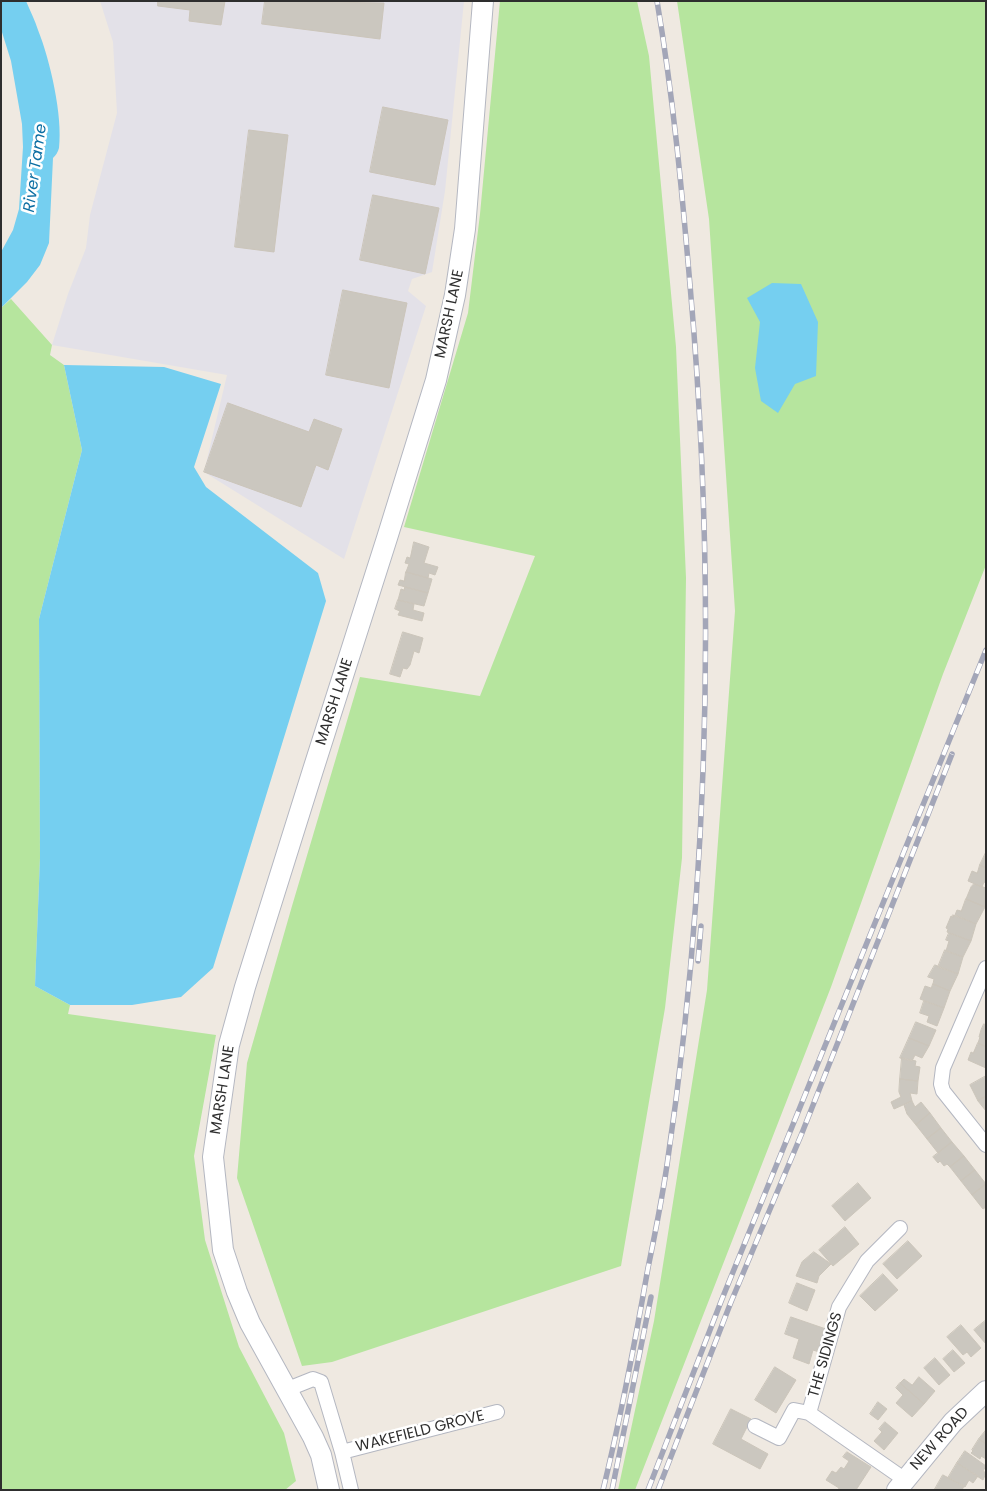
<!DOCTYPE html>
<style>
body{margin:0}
#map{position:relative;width:987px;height:1491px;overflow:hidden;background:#efe9e1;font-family:Poppins,sans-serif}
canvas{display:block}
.frame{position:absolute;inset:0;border:2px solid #2e2e2e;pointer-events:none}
</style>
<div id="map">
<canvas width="987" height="1491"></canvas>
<div class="frame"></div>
</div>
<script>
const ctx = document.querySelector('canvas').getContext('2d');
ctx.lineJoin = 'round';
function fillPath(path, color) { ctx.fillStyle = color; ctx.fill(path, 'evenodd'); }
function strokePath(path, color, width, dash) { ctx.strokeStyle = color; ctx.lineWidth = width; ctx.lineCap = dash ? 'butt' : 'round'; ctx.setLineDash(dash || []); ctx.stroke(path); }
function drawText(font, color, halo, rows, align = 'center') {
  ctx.font = font + ' Poppins,sans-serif'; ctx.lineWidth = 5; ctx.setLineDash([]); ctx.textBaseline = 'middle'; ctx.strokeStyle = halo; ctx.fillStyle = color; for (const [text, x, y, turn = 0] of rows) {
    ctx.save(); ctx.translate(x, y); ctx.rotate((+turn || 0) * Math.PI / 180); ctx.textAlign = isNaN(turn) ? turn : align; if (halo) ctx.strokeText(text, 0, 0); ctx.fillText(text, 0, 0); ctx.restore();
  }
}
fillPath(new Path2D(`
 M 100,1 L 464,1 L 445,191 L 432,272 L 412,279 L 408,291 L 426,306 L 344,559 L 204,472 L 227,375 L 52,345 L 68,294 L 86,248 L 90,215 L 117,113 L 113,42 Z`), '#e3e1e8');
fillPath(new Path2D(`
 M 500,1 L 637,1 L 649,56 L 676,347 L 686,578 L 682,858 L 665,1008 L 621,1266 L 332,1362 L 302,1366 L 237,1178 L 247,1063 L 292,906 L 360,677 L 480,696 L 535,556 L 404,527 L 468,313 L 480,214 Z
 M 677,1 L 986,1 L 986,565 L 943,674 L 831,987 L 635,1490 L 618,1490 L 654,1321 L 707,990 L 735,611 L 709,219 Z
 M 11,299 L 52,345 L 50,355 L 64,365 L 82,450 L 39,619 L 40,858 L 35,986 L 70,1005 L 68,1014 L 216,1035 L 194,1156 L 205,1240 L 239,1347 L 284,1433 L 296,1481 L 285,1490 L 1,1490 L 1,308 Z`), '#b6e59e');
fillPath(new Path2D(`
 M 1,1 L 26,1 C 30,11 35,20 38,30 C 50,60 63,116 59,148 C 58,152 56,155 53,158 L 49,243 L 40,265 L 27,282 L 1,308 L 1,252 L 13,230 L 19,209 L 23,147 L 22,124 L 11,61 L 1,29 Z
 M 772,283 L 801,284 L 818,322 L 816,376 L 795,384 L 778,413 L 761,401 L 755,368 L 760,322 L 747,298 Z
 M 64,365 L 164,367 L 221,384 L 194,467 L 206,487 L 318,573 L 326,601 L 213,968 L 181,997 L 132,1005 L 70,1005 L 35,986 L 40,858 L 39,619 L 82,450 Z`), '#75cff0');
const building = new Path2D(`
 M 158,1 L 225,1 L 221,25 L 189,21 L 190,10 L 158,6 Z
 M 265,1 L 384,3 L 380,39 L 262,24 Z
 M 383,107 L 448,120 L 435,185 L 370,172 Z
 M 249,130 L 288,135 L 274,252 L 235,247 Z
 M 373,195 L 439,208 L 425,274 L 360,260 Z
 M 343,290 L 407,303 L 389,388 L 326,375 Z
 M 228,403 L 309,432 L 314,419 L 342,429 L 328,470 L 316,465 L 301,507 L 204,472 Z
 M 414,542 L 429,547 L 424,563 L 438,567 L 435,575 L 429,573 L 428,578 L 406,572 L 409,564 L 405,563 L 407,557 L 410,558 Z
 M 406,572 L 432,579 L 428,593 L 398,585 L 400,580 L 404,581 Z
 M 405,587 L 428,593 L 424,606 L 398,600 L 401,589 L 404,590 Z
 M 398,600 L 414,604 L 413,610 L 424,613 L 422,621 L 398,615 L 400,611 L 395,609 Z
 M 403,632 L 423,638 L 419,653 L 414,651 L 410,665 L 407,669 L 403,668 L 400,677 L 390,674 Z
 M 986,852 L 986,868 L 980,865 Z
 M 980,865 L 986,868 L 986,883 L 984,882 L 982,887 L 968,881 L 972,871 L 977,873 Z
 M 974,884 L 986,888 L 985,907 L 966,899 L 971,887 Z
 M 966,899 L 985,907 L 976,924 L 955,915 L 957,910 L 961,911 Z
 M 953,915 L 976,924 L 971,941 L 947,932 L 948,929 L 946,928 L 951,916 L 953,917 Z
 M 949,933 L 971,941 L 963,957 L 946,951 L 949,941 L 946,940 Z
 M 945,950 L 963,957 L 958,974 L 938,967 Z
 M 935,965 L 958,974 L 950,991 L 933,984 L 934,979 L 928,977 Z
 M 933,984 L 950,991 L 944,1008 L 920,999 L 925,986 L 931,988 Z
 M 924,1001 L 944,1008 L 937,1026 L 927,1022 L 929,1016 L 920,1013 Z
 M 916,1022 L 936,1030 L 929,1046 L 909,1038 Z
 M 984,1024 L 986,1025 L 986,1047 L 978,1043 L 980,1037 L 979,1037 L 981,1030 Z
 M 909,1038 L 929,1046 L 922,1058 L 915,1055 L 912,1061 L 900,1058 Z
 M 978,1043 L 986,1047 L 986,1068 L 968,1060 L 971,1052 L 973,1053 Z
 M 902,1058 L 916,1061 L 915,1066 L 920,1067 L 918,1081 L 900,1079 Z
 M 986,1076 L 986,1096 L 978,1101 L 970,1085 Z
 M 900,1079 L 918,1081 L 917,1094 L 910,1093 L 912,1101 L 894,1109 L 891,1102 L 901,1097 L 899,1092 Z
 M 986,1096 L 986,1111 L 978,1101 Z
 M 912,1101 L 915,1107 L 921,1102 L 930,1113 L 916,1125 L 907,1114 L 904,1105 Z
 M 930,1113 L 941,1128 L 927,1139 L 916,1125 Z
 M 941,1128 L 952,1142 L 938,1153 L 927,1139 Z
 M 952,1142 L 964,1156 L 950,1167 L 947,1164 L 944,1166 L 940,1161 L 938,1163 L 933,1157 Z
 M 964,1156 L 975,1170 L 961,1181 L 950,1167 Z
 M 975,1170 L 986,1184 L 972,1195 L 961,1181 Z
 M 858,1183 L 871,1198 L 845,1221 L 832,1206 Z
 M 986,1184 L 986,1207 L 983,1209 L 972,1195 Z
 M 845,1227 L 859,1244 L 833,1266 L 819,1250 Z
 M 908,1241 L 922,1256 L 897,1279 L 883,1264 Z
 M 814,1252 L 831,1264 L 819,1276 L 817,1283 L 796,1276 L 802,1262 Z
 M 883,1274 L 898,1290 L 875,1311 L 860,1296 Z
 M 797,1283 L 815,1290 L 807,1311 L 789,1303 Z
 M 791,1317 L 826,1329 L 819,1352 L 813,1350 L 809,1364 L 793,1358 L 799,1339 L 785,1334 Z
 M 985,1321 L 986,1322 L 986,1344 L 974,1330 Z
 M 961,1325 L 981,1348 L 971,1357 L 967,1352 L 963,1355 L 947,1337 Z
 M 953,1350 L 965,1363 L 954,1372 L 943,1359 Z
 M 935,1358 L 950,1375 L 939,1385 L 924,1368 Z
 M 775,1367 L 796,1380 L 776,1413 L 755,1400 Z
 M 919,1377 L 935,1391 L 924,1404 L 900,1383 L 904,1379 L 912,1385 Z
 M 900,1383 L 924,1404 L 912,1417 L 896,1403 L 903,1395 L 896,1388 Z
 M 878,1402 L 887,1409 L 878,1420 L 870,1414 Z
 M 731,1409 L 751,1419 L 741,1439 L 768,1454 L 760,1469 L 713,1444 Z
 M 885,1422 L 898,1433 L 884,1450 L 874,1441 L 882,1432 L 879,1429 Z
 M 986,1430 L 986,1444 L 979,1439 Z
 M 979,1439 L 986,1444 L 986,1459 L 981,1456 L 980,1459 L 971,1453 L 973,1451 L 972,1450 Z
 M 965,1451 L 986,1466 L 983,1471 L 986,1473 L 983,1480 L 957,1463 Z
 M 847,1452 L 871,1467 L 856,1490 L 838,1490 L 839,1488 L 826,1480 L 832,1471 L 836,1473 L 841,1467 L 844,1469 L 849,1461 L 843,1457 Z
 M 957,1463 L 978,1476 L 973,1483 L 969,1480 L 965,1487 L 948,1478 Z
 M 943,1475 L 964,1486 L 962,1490 L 935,1489 Z`);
fillPath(building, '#cbc7bf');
strokePath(building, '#cbc5ba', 1);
const street = new Path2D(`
 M 986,968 L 943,1068 L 941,1084 L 943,1091 L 986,1145
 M 900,1228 L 867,1261 L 839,1307 L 809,1413 L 904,1479
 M 288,1389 L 313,1379 L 321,1382 L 342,1452 L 351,1490
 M 755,1426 L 779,1438 L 794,1410 L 809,1413
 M 342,1452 L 497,1412`);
const secondary = new Path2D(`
 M 329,1490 L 321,1455 L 313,1437 L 250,1323 L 237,1292 L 223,1250 L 213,1157 L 229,1045 L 245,987 L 313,770 L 387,538 L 436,380 L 455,295 L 465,229 L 483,1
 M 897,1490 L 953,1422 L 986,1391`);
strokePath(street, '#b4b7c1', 16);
strokePath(secondary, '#b4b7c1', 22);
strokePath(street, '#fff', 14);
strokePath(secondary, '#fff', 20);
const rail = new Path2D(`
 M 698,961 L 701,926
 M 603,1490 C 621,1417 635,1342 648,1268 C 655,1234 662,1199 667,1165 C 710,873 716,578 690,285 C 682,191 673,95 657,1
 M 612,1490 L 651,1297
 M 648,1490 L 722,1299 L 986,650
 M 658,1490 L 731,1302 L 802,1133 L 952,754`);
strokePath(rail, '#a3a6b8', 5.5);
strokePath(rail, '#fff', 4, [11]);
drawText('15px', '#2e2e2e', '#fff', [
 ["MARSH LANE",450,314,-78],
 ["MARSH LANE",335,702,-72],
 ["MARSH LANE",223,1090,-81],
 ["THE SIDINGS",826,1355,-74],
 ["WAKEFIELD GROVE",420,1432,-14],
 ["NEW ROAD",940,1439,-48]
]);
drawText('italic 16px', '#0d6fa3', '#fff', [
 ["River Tame",36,168,-82]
]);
</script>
